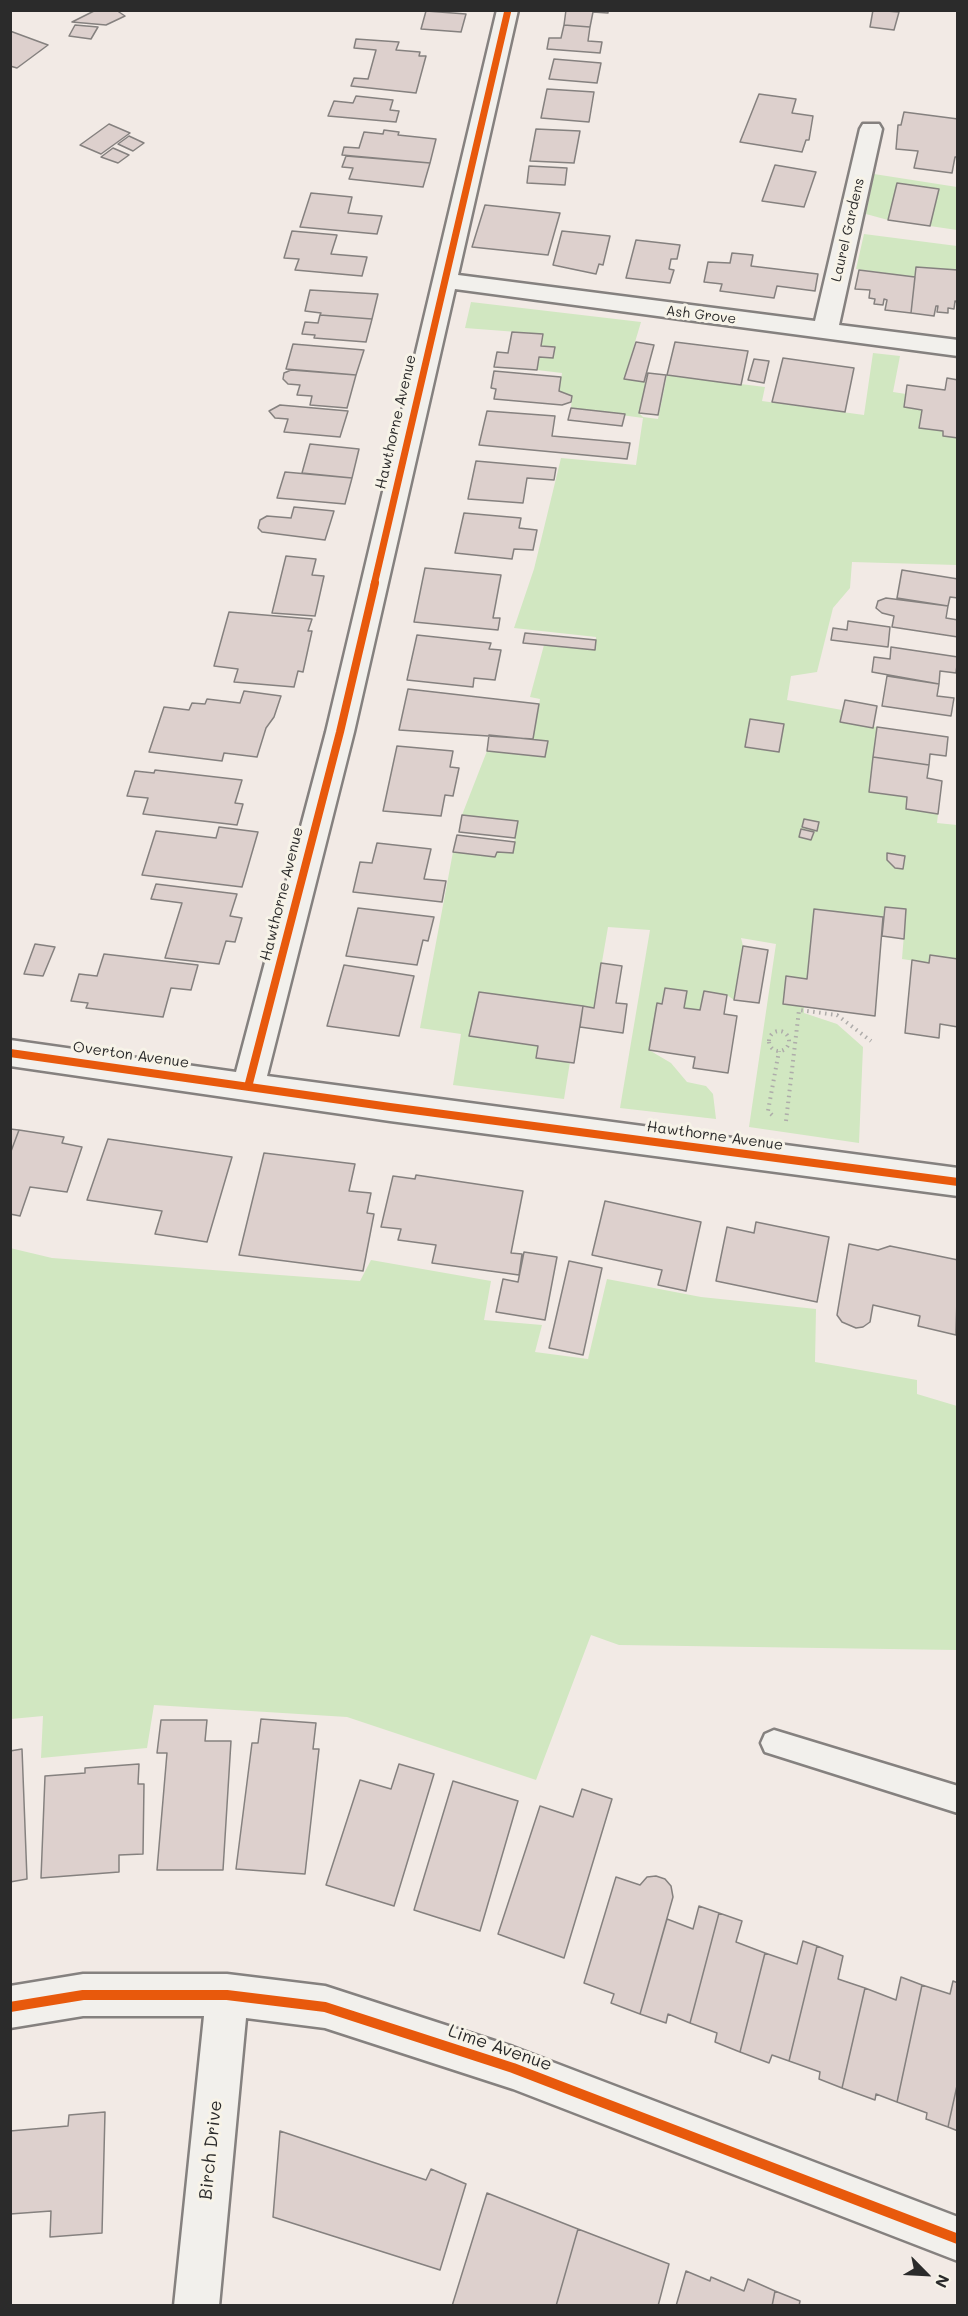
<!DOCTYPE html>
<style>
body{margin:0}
#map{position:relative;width:968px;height:2316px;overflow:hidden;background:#f2eae5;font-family:Mali,sans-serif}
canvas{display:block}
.frame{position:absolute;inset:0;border:12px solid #2b2b2b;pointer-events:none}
.north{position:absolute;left:896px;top:2244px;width:60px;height:60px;-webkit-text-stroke:4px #f7f3e8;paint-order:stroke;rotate:114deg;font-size:16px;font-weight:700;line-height:24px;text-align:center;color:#2b2b2b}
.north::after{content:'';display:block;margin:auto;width:21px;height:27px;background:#2b2b2b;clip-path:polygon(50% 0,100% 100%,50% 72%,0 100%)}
</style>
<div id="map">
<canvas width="968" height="2316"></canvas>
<div class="frame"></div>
<div class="north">N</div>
</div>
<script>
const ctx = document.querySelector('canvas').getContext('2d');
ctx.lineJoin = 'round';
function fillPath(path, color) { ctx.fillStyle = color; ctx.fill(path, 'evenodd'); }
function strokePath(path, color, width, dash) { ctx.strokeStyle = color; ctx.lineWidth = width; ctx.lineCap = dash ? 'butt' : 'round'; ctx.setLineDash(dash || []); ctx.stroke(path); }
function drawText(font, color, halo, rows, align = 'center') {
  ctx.font = font + ' Mali,sans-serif'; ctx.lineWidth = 6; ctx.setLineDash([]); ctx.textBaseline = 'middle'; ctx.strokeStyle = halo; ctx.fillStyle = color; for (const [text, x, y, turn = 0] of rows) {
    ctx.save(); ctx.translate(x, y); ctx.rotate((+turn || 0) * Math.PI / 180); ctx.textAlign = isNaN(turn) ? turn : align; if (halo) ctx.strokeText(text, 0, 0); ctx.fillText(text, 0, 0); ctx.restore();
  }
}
fillPath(new Path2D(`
 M 874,174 L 957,187 L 957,230 L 930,226 L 938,189 L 898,183 L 888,220 L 866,214 Z
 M 864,234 L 957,246 L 957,270 L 917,267 L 915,277 L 856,269 Z
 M 471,302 L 641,322 L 624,379 L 646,382 L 639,413 L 643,417 L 658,419 L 667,375 L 765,387 L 762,401 L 864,415 L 873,353 L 900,356 L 893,392 L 906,394 L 904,407 L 922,410 L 920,428 L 943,431 L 943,436 L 957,438 L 957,565 L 852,562 L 850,588 L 833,608 L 817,672 L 791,676 L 787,700 L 842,710 L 840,722 L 877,727 L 869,792 L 907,797 L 906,809 L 938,814 L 937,823 L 957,825 L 957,959 L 930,955 L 929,963 L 902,959 L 906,909 L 885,907 L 883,917 L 814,909 L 807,979 L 786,976 L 783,1004 L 804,1007 L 804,1013 L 837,1024 L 863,1047 L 859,1143 L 749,1127 L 776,944 L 741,938 L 743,946 L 734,1000 L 727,995 L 704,991 L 700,1010 L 684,1008 L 687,991 L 665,988 L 649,1050 L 671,1063 L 687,1082 L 706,1086 L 713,1094 L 716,1119 L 620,1108 L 650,930 L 608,927 L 594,1008 L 479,993 L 469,1036 L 538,1046 L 536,1058 L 570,1062 L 564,1099 L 453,1085 L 461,1034 L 420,1028 L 453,852 L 495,857 L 497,852 L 513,853 L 517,821 L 462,815 L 487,751 L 545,757 L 548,741 L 533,739 L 540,699 L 530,697 L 544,645 L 595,650 L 596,637 L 514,628 L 534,569 L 561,458 L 636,465 L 643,418 L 571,408 L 572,396 L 559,391 L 562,373 L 537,370 L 539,357 L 554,358 L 555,347 L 541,346 L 543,334 L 465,328 ZM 750,720 L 784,724 L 779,752 L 745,747 Z
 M 10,1248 L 52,1258 L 360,1281 L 371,1260 L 491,1281 L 484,1320 L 542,1325 L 535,1352 L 588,1359 L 607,1279 L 701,1297 L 816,1309 L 815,1362 L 917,1380 L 917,1394 L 957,1406 L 957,1650 L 619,1645 L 591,1635 L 536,1780 L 347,1717 L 154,1705 L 147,1748 L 41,1758 L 43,1716 L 11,1719 Z`), '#d1e7c1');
const building = new Path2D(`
 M 96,10 L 116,10 L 125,16 L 106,25 L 72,22 Z
 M 566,10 L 608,10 L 608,13 L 593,12 L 590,27 L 564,25 Z
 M 873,10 L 899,12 L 894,30 L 870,27 Z
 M 426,11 L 466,14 L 461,32 L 421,29 Z
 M 75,25 L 98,27 L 91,39 L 69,36 Z
 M 564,25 L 590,27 L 588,41 L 602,42 L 600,53 L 547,49 L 549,38 L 561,38 Z
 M 10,31 L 48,45 L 17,68 L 10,66 Z
 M 356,39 L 399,42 L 396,50 L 420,52 L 419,56 L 426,56 L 416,93 L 351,86 L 354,78 L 368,79 L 376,50 L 354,48 Z
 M 554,59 L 601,63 L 597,83 L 549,79 Z
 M 547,89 L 594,92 L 589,122 L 541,118 Z
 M 759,94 L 796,99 L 792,113 L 813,116 L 809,140 L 806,140 L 802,152 L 740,142 Z
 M 356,96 L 393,100 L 390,110 L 399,111 L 396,122 L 328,116 L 334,101 L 353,103 Z
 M 904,112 L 958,119 L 958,157 L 955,157 L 952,173 L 914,168 L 918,151 L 896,149 L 898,125 L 901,125 Z
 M 109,124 L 130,133 L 101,154 L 80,145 Z
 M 536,129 L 580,131 L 574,163 L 530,161 Z
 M 384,130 L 399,132 L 398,135 L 436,139 L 430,163 L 342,155 L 344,147 L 359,148 L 364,132 L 383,134 Z
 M 129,136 L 144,143 L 133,151 L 118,144 Z
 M 113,148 L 129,155 L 118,163 L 101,157 Z
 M 346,156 L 430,163 L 423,187 L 349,179 L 353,168 L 342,167 Z
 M 775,165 L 816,172 L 804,207 L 762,201 Z
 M 529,166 L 567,168 L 565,185 L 527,183 Z
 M 897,183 L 939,189 L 930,226 L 888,220 Z
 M 311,193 L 352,197 L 348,213 L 382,216 L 377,234 L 300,227 Z
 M 485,205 L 560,213 L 548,255 L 472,247 Z
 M 292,231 L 337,235 L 331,254 L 367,257 L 362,276 L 295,270 L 299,259 L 284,258 Z
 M 562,231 L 610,236 L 603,265 L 599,264 L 596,274 L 553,265 Z
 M 636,240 L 680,245 L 677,259 L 671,259 L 669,269 L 674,270 L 670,283 L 626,278 Z
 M 732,253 L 753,255 L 751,266 L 818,274 L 815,291 L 777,286 L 774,298 L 720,291 L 722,284 L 704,282 L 708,262 L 730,263 Z
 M 916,267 L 958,270 L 958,302 L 955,301 L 954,309 L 948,308 L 948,313 L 937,312 L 938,306 L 936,306 L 934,316 L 911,313 Z
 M 859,270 L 915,277 L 911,313 L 885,310 L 887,300 L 884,299 L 883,305 L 874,304 L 875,299 L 869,298 L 870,290 L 855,289 Z
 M 310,290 L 378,294 L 372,319 L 320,315 L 321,313 L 305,311 Z
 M 320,315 L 372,319 L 366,342 L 314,338 L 315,335 L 302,334 L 305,322 L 318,323 Z
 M 512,332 L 543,334 L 541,346 L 555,347 L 553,358 L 539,357 L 537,370 L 494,367 L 497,352 L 508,353 Z
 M 636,342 L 654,345 L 644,382 L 624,379 Z
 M 675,342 L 748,351 L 741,385 L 667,375 Z
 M 293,344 L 364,350 L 356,375 L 286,369 Z
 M 783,358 L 854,368 L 845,412 L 772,402 Z
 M 754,359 L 769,361 L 764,383 L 748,380 Z
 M 291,370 L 356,375 L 347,408 L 310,405 L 312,396 L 297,395 L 300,385 L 288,384 L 283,379 L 284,373 Z
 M 494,371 L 561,377 L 559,391 L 572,396 L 571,402 L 562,405 L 494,399 L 496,389 L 491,388 Z
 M 648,373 L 666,375 L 658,415 L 639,413 Z
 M 947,378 L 958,380 L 958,438 L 943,436 L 943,431 L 919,428 L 922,410 L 904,407 L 907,385 L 945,390 Z
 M 280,405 L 348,411 L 340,437 L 284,432 L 288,419 L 275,418 L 269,411 Z
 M 571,408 L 625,414 L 622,426 L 568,420 Z
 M 487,411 L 555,416 L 552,436 L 630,443 L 627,459 L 479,445 Z
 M 310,444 L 359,449 L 352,478 L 302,473 Z
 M 476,461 L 556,468 L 554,480 L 527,478 L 523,503 L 468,499 Z
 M 285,472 L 352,478 L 345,504 L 277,498 Z
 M 294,507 L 334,511 L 325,540 L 262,532 L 258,528 L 260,520 L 267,516 L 291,518 Z
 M 464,513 L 521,518 L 519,528 L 537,530 L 533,550 L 514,549 L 512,559 L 455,553 Z
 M 286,556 L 316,559 L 312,575 L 324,576 L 315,616 L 272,613 Z
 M 425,568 L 501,575 L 493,618 L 500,618 L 498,630 L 414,622 Z
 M 902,570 L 958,579 L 958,598 L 950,597 L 948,606 L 897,598 Z
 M 886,598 L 948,606 L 946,618 L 958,620 L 958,637 L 892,627 L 894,616 L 882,613 L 876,608 L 878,601 Z
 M 229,612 L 312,619 L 308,631 L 312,631 L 303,672 L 298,671 L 294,687 L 234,682 L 238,669 L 214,666 Z
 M 848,621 L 890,627 L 888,647 L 831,640 L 833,628 L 847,630 Z
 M 525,633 L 596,640 L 595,650 L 523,643 Z
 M 417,635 L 491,643 L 489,649 L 501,650 L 495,680 L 474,678 L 473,687 L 407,680 Z
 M 891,647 L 958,657 L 956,673 L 940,671 L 939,684 L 872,672 L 874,657 L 890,659 Z
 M 887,676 L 939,684 L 937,696 L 954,698 L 951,716 L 882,706 Z
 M 408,689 L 539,704 L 533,739 L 399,730 Z
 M 244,691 L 281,696 L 274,717 L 266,728 L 257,757 L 224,753 L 222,761 L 149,752 L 164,707 L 189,710 L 192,703 L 205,704 L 207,699 L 240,703 Z
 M 845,700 L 877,706 L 873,728 L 840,722 Z
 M 750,719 L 784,724 L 779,752 L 745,747 Z
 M 877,727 L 948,737 L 946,756 L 930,754 L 929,765 L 873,757 Z
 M 489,735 L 548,741 L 545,757 L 487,751 Z
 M 397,746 L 453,751 L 450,767 L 459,768 L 453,796 L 445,795 L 441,816 L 383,811 Z
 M 873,757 L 929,765 L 927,778 L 942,781 L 938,814 L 906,809 L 907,797 L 869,792 Z
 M 155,770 L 242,780 L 235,803 L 243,804 L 237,825 L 143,814 L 148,798 L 127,796 L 135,771 L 154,773 Z
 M 462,815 L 518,821 L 515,838 L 459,832 Z
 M 804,819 L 819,822 L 817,831 L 802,827 Z
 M 219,827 L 258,832 L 242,887 L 142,875 L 156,831 L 216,838 Z
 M 801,829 L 814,832 L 811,840 L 799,837 Z
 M 457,835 L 515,842 L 513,853 L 497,852 L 495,857 L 453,852 Z
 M 377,843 L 431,849 L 424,879 L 446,881 L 442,902 L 353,892 L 360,862 L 372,863 Z
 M 887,853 L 905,856 L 903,869 L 895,868 L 887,860 Z
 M 156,884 L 237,894 L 230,916 L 242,918 L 235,942 L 226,941 L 219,964 L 165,958 L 182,903 L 151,899 Z
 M 885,907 L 906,909 L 904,939 L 882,936 Z
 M 358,908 L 434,917 L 428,941 L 423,940 L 417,965 L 346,956 Z
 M 814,909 L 883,917 L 875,1016 L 783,1004 L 786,976 L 807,979 Z
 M 35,944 L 55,947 L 43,976 L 24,974 Z
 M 743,946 L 768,950 L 759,1003 L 734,1000 Z
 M 104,954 L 198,965 L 191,990 L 171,988 L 163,1017 L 86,1008 L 88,1003 L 71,1001 L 79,974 L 97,976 Z
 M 930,955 L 958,959 L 958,1027 L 940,1024 L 939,1038 L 905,1033 L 912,960 L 929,963 Z
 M 601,963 L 622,966 L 616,1003 L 627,1004 L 623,1033 L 580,1027 L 583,1006 L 594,1008 Z
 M 344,965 L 414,976 L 399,1036 L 327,1026 Z
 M 665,988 L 687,991 L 684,1008 L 700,1010 L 704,991 L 727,995 L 724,1014 L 737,1016 L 728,1073 L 693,1068 L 695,1057 L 649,1050 L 657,1003 L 662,1004 Z
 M 479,992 L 583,1006 L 574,1063 L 536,1058 L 538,1046 L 469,1036 Z
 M 10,1129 L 19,1130 L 10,1154 Z
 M 19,1130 L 64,1137 L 62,1143 L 82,1147 L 67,1192 L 30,1187 L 20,1216 L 10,1214 L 10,1154 Z
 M 108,1139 L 232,1157 L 207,1242 L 155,1234 L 162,1211 L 87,1200 Z
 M 264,1153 L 355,1164 L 349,1191 L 371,1193 L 367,1213 L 374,1214 L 363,1271 L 239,1255 Z
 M 416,1175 L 523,1191 L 511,1253 L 522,1254 L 519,1275 L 432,1263 L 436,1245 L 398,1240 L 401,1229 L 381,1227 L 393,1176 L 415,1179 Z
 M 605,1201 L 701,1222 L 686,1291 L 658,1285 L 662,1270 L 592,1255 Z
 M 756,1222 L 829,1237 L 817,1302 L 716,1281 L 727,1227 L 754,1233 Z
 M 849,1244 L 878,1250 L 890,1246 L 958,1260 L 956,1335 L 918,1326 L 920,1316 L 873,1305 L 870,1322 L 863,1327 L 856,1328 L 842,1322 L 837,1315 Z
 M 524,1252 L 557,1257 L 545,1320 L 496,1312 L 503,1279 L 518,1282 Z
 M 569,1261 L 602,1268 L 583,1355 L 549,1348 Z
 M 261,1719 L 316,1723 L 313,1749 L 319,1749 L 305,1874 L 236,1869 L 252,1743 L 258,1743 Z
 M 161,1720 L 207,1720 L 205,1741 L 231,1741 L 223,1870 L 157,1870 L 167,1753 L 157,1753 Z
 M 22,1749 L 27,1879 L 10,1882 L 10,1751 Z
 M 139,1764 L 138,1784 L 144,1784 L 143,1854 L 119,1855 L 119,1872 L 41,1878 L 45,1776 L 85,1773 L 85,1768 Z
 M 399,1764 L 434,1774 L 394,1906 L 326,1885 L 360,1780 L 391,1789 Z
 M 453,1781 L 518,1801 L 480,1931 L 414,1910 Z
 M 582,1789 L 612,1799 L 564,1958 L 498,1934 L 540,1806 L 573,1817 Z
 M 656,1876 L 665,1879 L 671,1886 L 673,1897 L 640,2014 L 611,2003 L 614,1994 L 584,1983 L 616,1877 L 640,1885 L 647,1877 Z
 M 699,1906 L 719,1913 L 690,2023 L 668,2014 L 666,2023 L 640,2014 L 667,1919 L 693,1929 Z
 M 719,1913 L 742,1921 L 736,1942 L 765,1953 L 740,2052 L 715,2042 L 717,2033 L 690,2023 Z
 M 803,1941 L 817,1946 L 789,2061 L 772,2055 L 769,2063 L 740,2052 L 765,1953 L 797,1964 Z
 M 817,1946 L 843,1956 L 838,1979 L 865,1988 L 842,2088 L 819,2079 L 820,2072 L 789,2061 Z
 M 901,1977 L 922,1985 L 897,2102 L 876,2094 L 875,2100 L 842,2088 L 865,1988 L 896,2000 Z
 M 953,1981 L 958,1983 L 958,2081 L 948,2127 L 926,2119 L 927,2113 L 897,2102 L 922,1985 L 950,1994 Z
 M 958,2081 L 958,2131 L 948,2127 Z
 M 105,2112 L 102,2233 L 50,2237 L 51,2211 L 10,2214 L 10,2131 L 68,2126 L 69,2115 Z
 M 280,2131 L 426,2180 L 431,2169 L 466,2184 L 440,2270 L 273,2217 Z
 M 487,2193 L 578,2229 L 556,2306 L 452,2306 Z
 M 578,2229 L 669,2264 L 658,2306 L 556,2306 Z
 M 686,2271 L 710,2281 L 711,2277 L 744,2291 L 748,2279 L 775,2291 L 772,2306 L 676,2306 Z
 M 775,2291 L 800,2301 L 799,2306 L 772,2306 Z`);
fillPath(building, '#ddd0cd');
strokePath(building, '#85817f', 1.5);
const service = new Path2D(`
 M 774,1730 L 958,1786 L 958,1813 L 765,1752 L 761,1743 L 765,1734 Z`);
const minor = new Path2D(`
 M 497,10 L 518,10 L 458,275 L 815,321 L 860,129 L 863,124 L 879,124 L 882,129 L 839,325 L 958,340 L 958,356 L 455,289 L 354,732 L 267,1076 L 958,1168 L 958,1196 L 390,1121 L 10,1066 L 10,1040 L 236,1072 L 326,732 Z
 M 83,1974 L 227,1974 L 325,1986 L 513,2047 L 958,2217 L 958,2261 L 513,2089 L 325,2028 L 246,2018 L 219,2306 L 174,2306 L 204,2016 L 83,2016 L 10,2028 L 10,1986 Z`);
strokePath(service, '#85817f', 5);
strokePath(minor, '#85817f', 5);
strokePath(new Path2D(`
 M769 1041a10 10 0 1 1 20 0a10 10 0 1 1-20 0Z
 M 772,1115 L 768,1111 L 779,1051
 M 786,1121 L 799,1010 L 837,1015 L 871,1041`), '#aeacaa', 4, [1.5, 4.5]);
fillPath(service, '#f2f0ec');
fillPath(minor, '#f2f0ec');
strokePath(new Path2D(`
 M 374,585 L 508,10`), '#e8590c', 7);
strokePath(new Path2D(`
 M 10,1053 L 390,1107 L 958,1182
 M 248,1087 L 340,732 L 375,583`), '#e8590c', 8);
strokePath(new Path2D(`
 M 10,2007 L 83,1995 L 227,1995 L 325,2007 L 513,2068 L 958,2239`), '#e8590c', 10);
drawText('14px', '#2b2b2b', '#f7f3e8', [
 ["Laurel Gardens",848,230,-77],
 ["Ash Grove",701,315,7]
]);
drawText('15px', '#2b2b2b', '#f7f3e8', [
 ["Hawthorne Avenue",396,422,-77],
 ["Hawthorne Avenue",282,894,-76],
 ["Overton Avenue",131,1055,8],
 ["Hawthorne Avenue",715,1136,8]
]);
drawText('18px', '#2b2b2b', '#f7f3e8', [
 ["Lime Avenue",500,2048,19],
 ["Birch Drive",211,2150,-84]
]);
</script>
